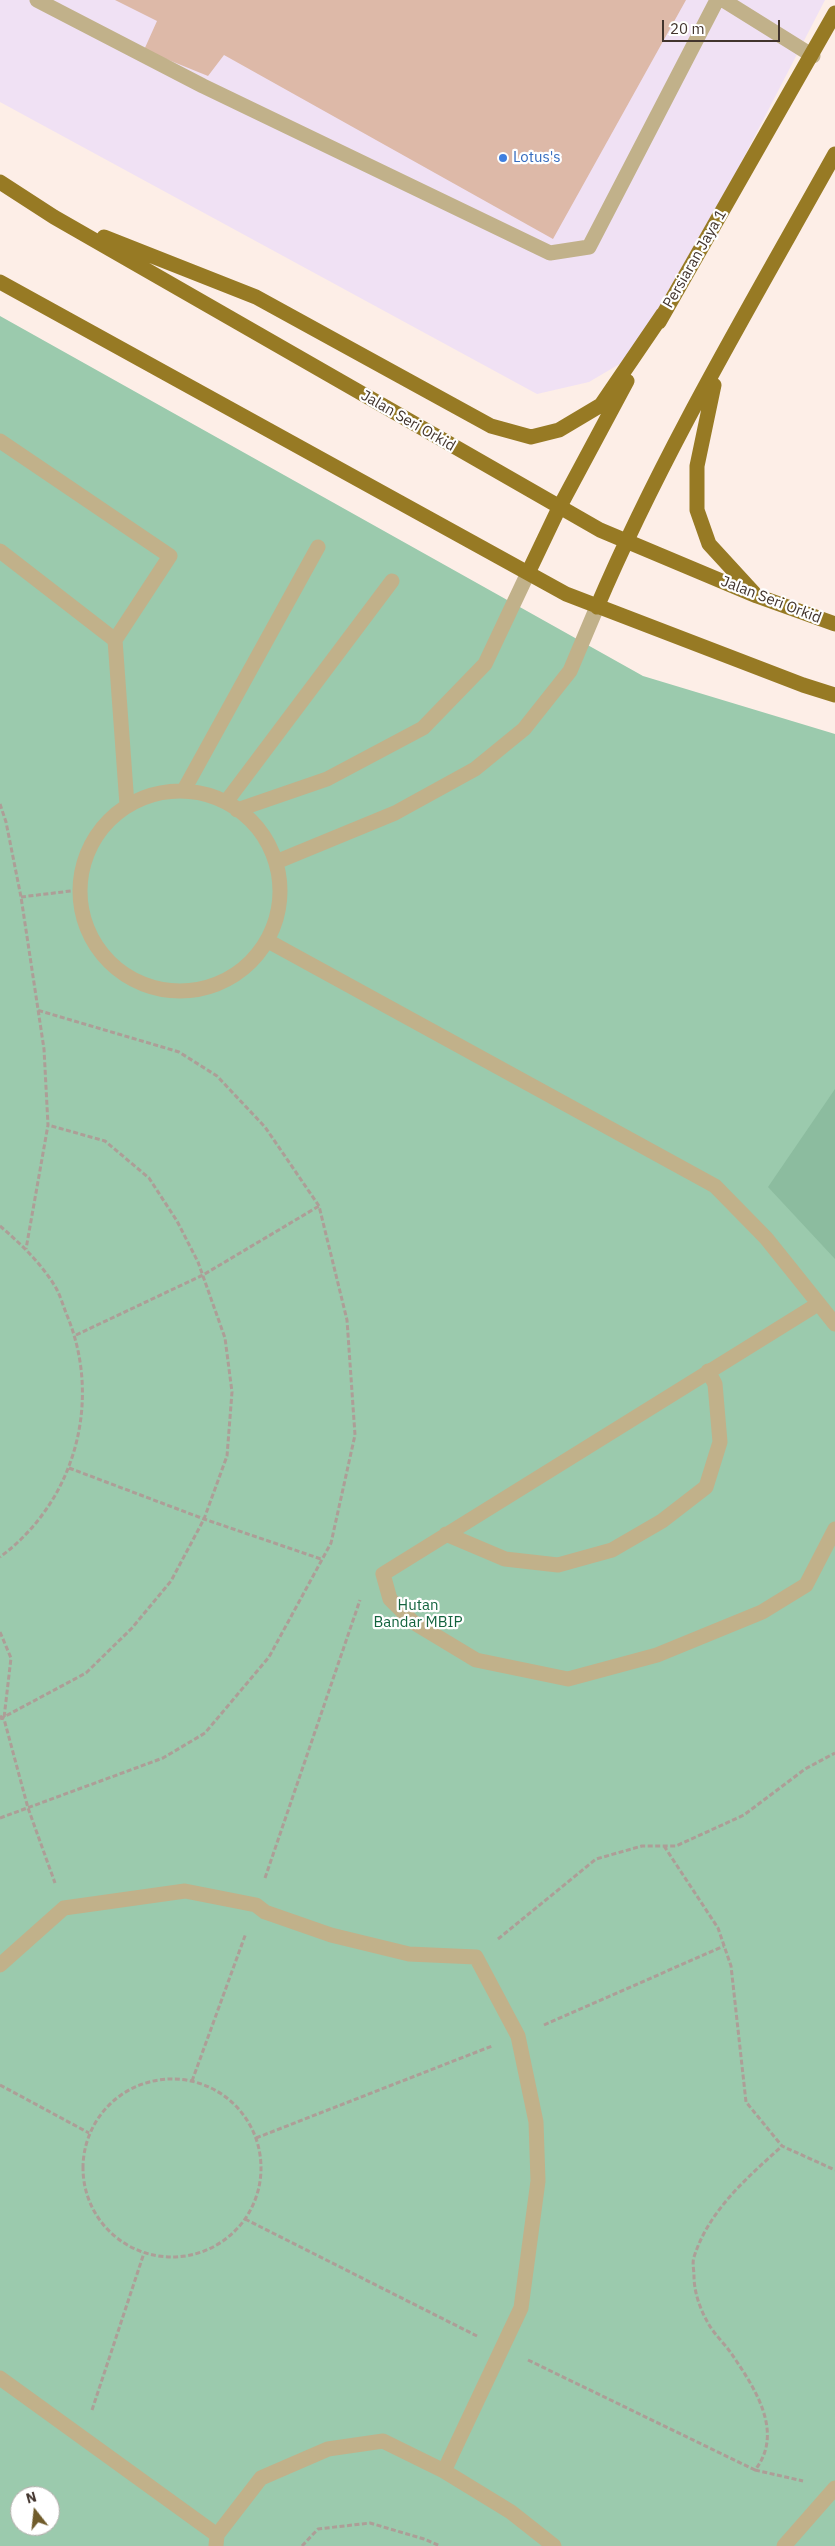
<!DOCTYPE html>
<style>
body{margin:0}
#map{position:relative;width:835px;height:2546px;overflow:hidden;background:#fdeee7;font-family:"IBM Plex Sans",sans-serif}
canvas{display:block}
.north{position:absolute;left:10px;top:2486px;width:50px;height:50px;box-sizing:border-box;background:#fff;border:1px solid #b3aeab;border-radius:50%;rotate:344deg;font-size:14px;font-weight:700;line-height:20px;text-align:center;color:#42342d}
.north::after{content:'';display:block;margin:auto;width:18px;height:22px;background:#705c2b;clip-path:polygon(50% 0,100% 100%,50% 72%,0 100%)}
.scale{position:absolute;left:662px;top:20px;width:118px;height:22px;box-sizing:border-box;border:2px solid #42342d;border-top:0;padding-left:6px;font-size:15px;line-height:18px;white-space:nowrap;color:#42342d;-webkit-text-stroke:4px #fff;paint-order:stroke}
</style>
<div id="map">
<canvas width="835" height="2546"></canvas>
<div class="north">N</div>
<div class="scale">20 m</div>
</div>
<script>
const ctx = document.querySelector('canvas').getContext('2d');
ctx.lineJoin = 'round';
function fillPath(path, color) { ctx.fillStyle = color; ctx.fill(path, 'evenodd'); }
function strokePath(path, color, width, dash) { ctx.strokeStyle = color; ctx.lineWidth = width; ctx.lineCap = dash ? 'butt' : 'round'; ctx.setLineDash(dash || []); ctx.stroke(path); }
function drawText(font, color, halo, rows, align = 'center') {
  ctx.font = font + ' "IBM Plex Sans",sans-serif'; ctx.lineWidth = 4.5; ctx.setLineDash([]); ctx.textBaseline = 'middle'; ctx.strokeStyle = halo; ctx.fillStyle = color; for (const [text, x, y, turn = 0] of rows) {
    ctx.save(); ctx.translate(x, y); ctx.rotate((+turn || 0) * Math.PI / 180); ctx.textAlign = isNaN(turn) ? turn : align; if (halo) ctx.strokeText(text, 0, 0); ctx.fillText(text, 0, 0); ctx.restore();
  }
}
fillPath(new Path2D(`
 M 0,0 L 825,0 L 645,349 L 589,382 L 537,394 L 0,102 Z`), '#f0e1f4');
fillPath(new Path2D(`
 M 0,316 L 643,676 L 835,734 L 835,2546 L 0,2546 ZM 20,2496 L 50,2496 L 50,2526 L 20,2526 Z`), '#9bcaad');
fillPath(new Path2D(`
 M 835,1089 L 835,1259 L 768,1187 Z`), '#8cbc9f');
fillPath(new Path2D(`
 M 115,0 L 686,0 L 553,239 L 224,55 L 208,76 L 144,50 L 157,21 Z`), '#ddb9a8');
strokePath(new Path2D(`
 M 0,804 L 6,822 L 21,897 L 44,1049 L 48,1125 L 26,1249
 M 21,897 L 79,890
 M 0,1226 C 21,1244 42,1264 56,1288 C 60,1295 63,1305 66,1313 C 103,1399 76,1501 0,1557
 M 76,1335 L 203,1275 L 319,1206
 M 69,1468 L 204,1519 L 321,1559
 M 0,1632 L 11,1658 L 4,1718
 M 0,1716 L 4,1719 L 28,1808 L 55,1883
 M 0,1719 L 86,1673 L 132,1628 L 171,1581 L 204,1519 L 227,1456 L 232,1392 L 225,1338 L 198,1262 L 177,1221 L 149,1178 L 105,1141 L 48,1125
 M 0,1818 L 163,1758 L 205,1733 L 269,1657 L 331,1543 L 355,1435 L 347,1320 L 319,1206 L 265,1127 L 217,1076 L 179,1052 L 37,1010
 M 664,1846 L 718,1928 L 731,1966 L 746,2102 L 782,2146 L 835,2170
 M 265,1878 L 360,1600
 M 498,1939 L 596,1859 L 642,1846 L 676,1846 L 744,1815 L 805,1769 L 835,1753
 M 544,2025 L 724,1946
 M83 2168a89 89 0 1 1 178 0a89 89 0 1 1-178 0Z
 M 192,2081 L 246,1933
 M 0,2085 L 89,2133
 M 256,2138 L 492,2046
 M 245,2219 L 477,2336
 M 528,2360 L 755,2470 C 785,2432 754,2387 731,2353 C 724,2343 714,2334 708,2323 C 700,2309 694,2292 694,2276 C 694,2270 692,2263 694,2257 C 709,2210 747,2178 782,2146
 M 92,2410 L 144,2253
 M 755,2470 L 803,2481
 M 302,2546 L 318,2529 L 370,2523 L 424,2539 L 440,2546`), '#ad9e97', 3, [5, 2.5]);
strokePath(new Path2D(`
 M 37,0 L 203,86 L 550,253 L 589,247 L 717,0
 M 723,0 L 813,56
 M 0,441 L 170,556 L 115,640
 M 0,551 L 115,640 L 127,805
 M 185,788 L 318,547
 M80 891a100 100 0 1 1 200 0a100 100 0 1 1-200 0Z
 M 226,802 L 392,581
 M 237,810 L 327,779 L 423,728 L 485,664 L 528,573
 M 276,862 L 395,813 L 475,769 L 524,729 L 570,671 L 597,607
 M 268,941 L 715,1186 L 766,1238 L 835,1324
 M 818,1304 L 383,1574 L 390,1599 L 413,1622 L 476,1660 L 568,1679 L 657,1655 L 762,1612 L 806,1585 L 835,1529
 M 446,1534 L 505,1559 L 558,1565 L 612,1550 L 662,1521 L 706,1487 L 720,1442 L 715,1384 L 708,1371
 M 0,1965 L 64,1908 L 185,1891 L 256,1905 L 265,1912 L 331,1935 L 409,1954 L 476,1957 L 518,2036 L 536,2122 L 538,2181 L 521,2308 L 444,2471
 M 0,2378 L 217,2535
 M 216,2546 L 217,2535 L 261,2478 L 328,2449 L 383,2441 L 444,2471 L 511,2512 L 554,2546
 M 784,2546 L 835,2488`), '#c1b18a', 15);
strokePath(new Path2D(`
 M 0,182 L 54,217 L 600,530 L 757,596 L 835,624
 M 104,237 L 256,297 L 491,426 L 531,437 L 559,430 L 601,405 L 663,314
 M 0,282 L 566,594 L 803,685 L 835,695
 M 659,322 L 835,13
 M 714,385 L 697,466 L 697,510 L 709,544 L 754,593
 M 528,573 L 559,508 L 627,381
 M 597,607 C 663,452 753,301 835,154`), '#977a24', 15);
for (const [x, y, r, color] of [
 [503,158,5,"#3f7fe0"]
]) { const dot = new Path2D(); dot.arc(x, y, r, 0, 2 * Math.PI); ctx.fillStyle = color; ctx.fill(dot); strokePath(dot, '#fff', 2); }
drawText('15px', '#366cbe', '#fff', [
 ["Lotus's",513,158]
], 'left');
drawText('15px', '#42342d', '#fff', [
 ["Persiaran Jaya 1",695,259,-60],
 ["Jalan Seri Orkid",408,421,30],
 ["Jalan Seri Orkid",771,600,21]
]);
drawText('15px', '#13633e', '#fff', [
 ["Hutan",418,1606],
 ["Bandar MBIP",418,1623]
]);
</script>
